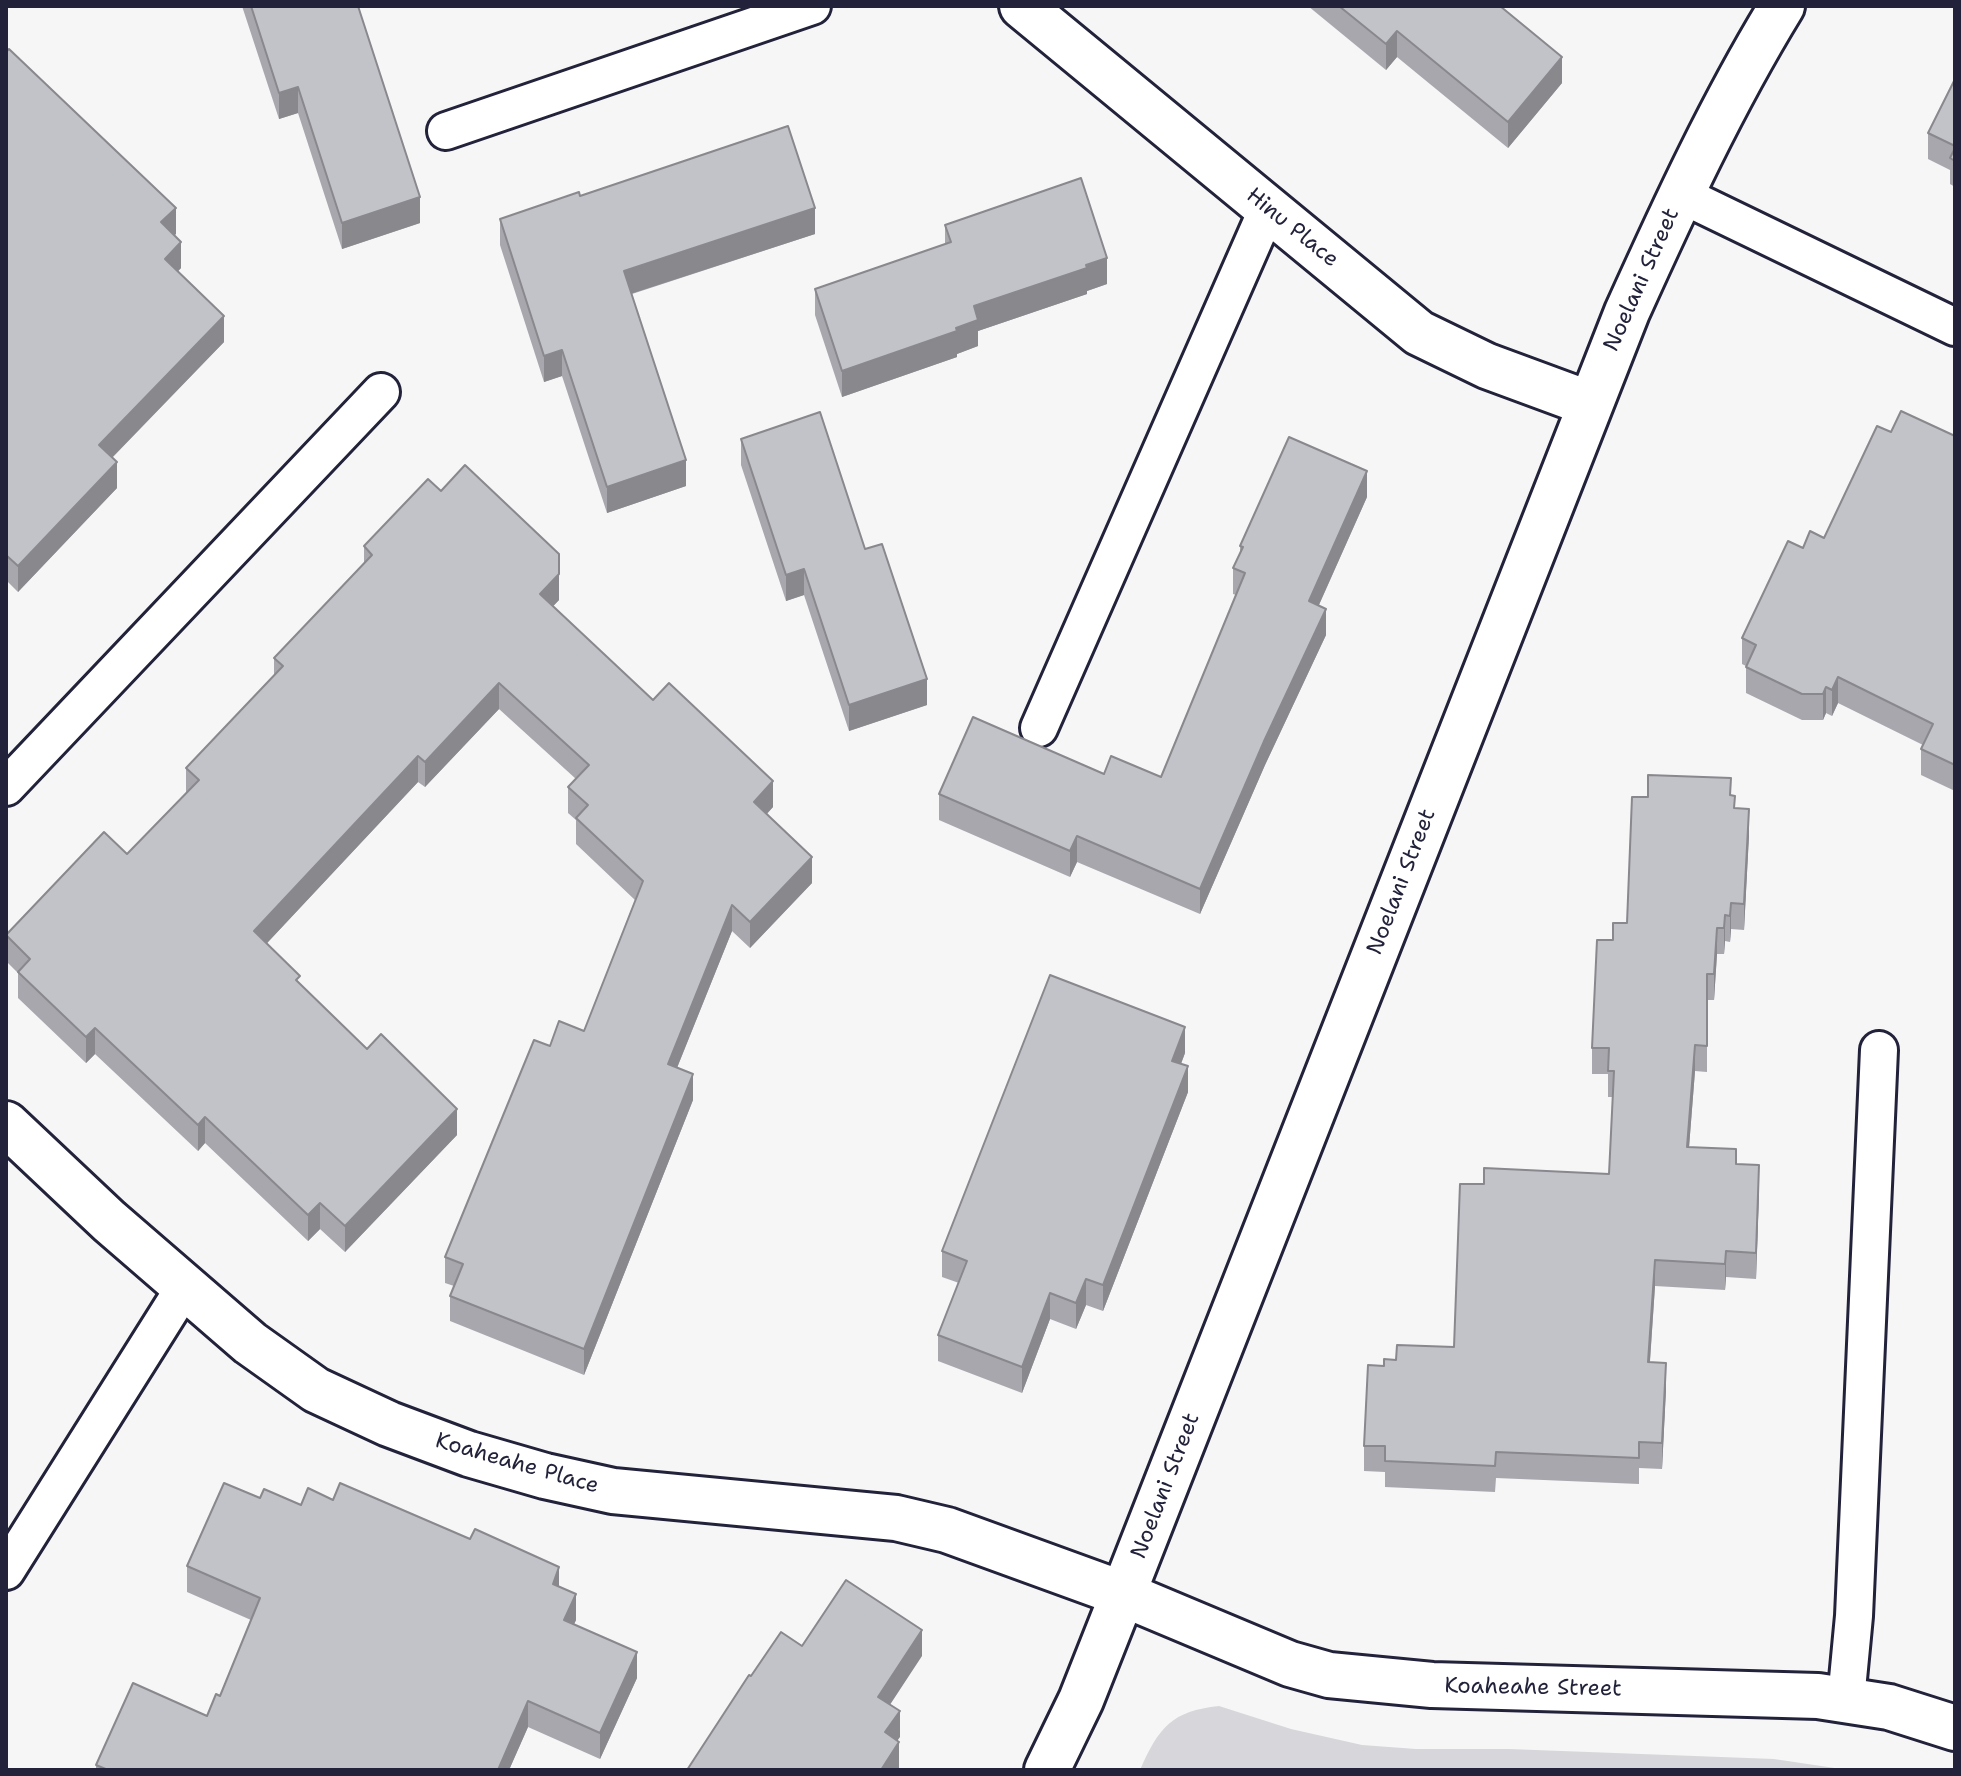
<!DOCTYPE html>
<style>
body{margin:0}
#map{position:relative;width:1961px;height:1776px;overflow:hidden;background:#f6f6f7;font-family:"Shantell Sans",sans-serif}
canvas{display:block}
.frame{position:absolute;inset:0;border:8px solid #22223b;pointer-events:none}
</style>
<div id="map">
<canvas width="1961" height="1776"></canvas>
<div class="frame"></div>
</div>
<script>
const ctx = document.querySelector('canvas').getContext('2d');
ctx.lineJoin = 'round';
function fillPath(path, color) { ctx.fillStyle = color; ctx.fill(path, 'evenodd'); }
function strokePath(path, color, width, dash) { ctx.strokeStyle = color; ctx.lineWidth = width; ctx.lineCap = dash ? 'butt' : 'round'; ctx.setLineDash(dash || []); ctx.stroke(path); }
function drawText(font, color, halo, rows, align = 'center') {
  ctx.font = font + ' "Shantell Sans",sans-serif'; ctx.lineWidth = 6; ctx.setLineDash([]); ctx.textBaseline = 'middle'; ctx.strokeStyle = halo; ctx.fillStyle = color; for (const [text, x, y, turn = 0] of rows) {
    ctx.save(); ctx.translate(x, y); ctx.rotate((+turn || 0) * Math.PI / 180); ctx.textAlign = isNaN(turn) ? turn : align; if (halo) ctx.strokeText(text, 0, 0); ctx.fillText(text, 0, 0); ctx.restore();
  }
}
fillPath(new Path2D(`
 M 1219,1706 L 1291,1729 L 1362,1745 L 1416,1749 L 1509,1749 L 1774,1759 L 1848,1770 L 1140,1770 C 1159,1727 1172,1711 1219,1706 Z`), '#d7d7db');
const lane = new Path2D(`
 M 446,131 L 812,6
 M 1680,194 L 1955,327
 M 1039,728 L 1268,208
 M 6,787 L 381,392
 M 6,1571 L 184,1288
 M 1846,1700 L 1854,1616 L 1879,1050`);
const street = new Path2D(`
 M 1022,6 L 1419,333 L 1487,366 L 1590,404
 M 6,1124 L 109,1221 L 250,1343 L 316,1390 L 389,1424 L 469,1454 L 545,1476 L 613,1491 L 896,1518 L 947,1530 L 1123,1594 L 1290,1664 L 1329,1675 L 1432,1685 L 1818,1696 L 1889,1707 L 1955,1728`);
const secondary = new Path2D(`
 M 1047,1770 L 1081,1700 L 1123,1594 L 1627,312 C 1674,208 1722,104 1782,6`);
strokePath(lane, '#22223b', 42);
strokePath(street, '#22223b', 50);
strokePath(secondary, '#22223b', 50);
strokePath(lane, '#fff', 36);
strokePath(street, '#fff', 44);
strokePath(secondary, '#fff', 44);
fillPath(new Path2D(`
 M 242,6 L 358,6 L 420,223 L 342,249 L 298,113 L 279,119 Z
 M 1308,6 L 1500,6 L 1562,83 L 1508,148 L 1397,57 L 1386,70 Z
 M 6,52 L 176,234 L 174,235 L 181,268 L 178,271 L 224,342 L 112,458 L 117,488 L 18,592 L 6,580 Z
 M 1955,79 L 1955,187 L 1950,184 L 1950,170 L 1928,159 L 1928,133 Z
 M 580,196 L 815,234 L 632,294 L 686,486 L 607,513 L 562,376 L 544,382 L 500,245 L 500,219 Z
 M 945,225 L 1107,284 L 1087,291 L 1087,294 L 978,331 L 978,346 L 957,354 L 957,357 L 842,397 L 815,315 L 815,289 L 945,244 Z
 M 1891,432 L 1955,436 L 1955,791 L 1921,775 L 1921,749 L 1923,745 L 1838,703 L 1832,716 L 1826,713 L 1823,720 L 1802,720 L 1746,693 L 1746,666 L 1742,664 L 1742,638 L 1803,548 L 1824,538 Z
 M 741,439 L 865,549 L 927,705 L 849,731 L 804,595 L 786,601 L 741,465 Z
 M 1367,497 L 1319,605 L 1326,635 L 1265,765 L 1200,914 L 1077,862 L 1070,877 L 939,820 L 939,794 L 1104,774 L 1161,777 L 1236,595 L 1233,594 L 1233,568 L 1240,555 L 1240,546 Z
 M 364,546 L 559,600 L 553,606 L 653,700 L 773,807 L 767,814 L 812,883 L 750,948 L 732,931 L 677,1068 L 693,1100 L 584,1375 L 450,1321 L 450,1296 L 454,1286 L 445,1283 L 445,1257 L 550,1046 L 584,1031 L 635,900 L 576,844 L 576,820 L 568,813 L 568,787 L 576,779 L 499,709 L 425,787 L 418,782 L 267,943 L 300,984 L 457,1135 L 345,1252 L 320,1229 L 308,1241 L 205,1143 L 198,1151 L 95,1054 L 86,1063 L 18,998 L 18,973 L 6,961 L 6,935 L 127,854 L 186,794 L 186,768 L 274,675 L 274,658 L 364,564 Z
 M 1731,795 L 1735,808 L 1749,835 L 1744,930 L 1731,929 L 1730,942 L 1725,941 L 1724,954 L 1717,954 L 1714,1000 L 1707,1000 L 1707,1072 L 1695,1071 L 1689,1147 L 1736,1164 L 1759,1191 L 1756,1279 L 1726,1277 L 1725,1290 L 1655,1286 L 1650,1362 L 1666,1389 L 1662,1469 L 1639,1468 L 1639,1484 L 1496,1478 L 1495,1492 L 1385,1487 L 1385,1472 L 1364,1471 L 1364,1446 L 1384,1366 L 1396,1360 L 1454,1347 L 1484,1184 L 1609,1174 L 1613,1097 L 1608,1097 L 1608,1074 L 1592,1074 L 1592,1048 L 1613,940 Z
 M 1185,1053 L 1181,1064 L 1188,1092 L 1103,1311 L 1086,1305 L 1076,1329 L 1050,1319 L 1022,1393 L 938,1361 L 938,1335 L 959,1283 L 942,1277 L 942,1251 Z
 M 260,1498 L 301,1505 L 333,1500 L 559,1587 L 576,1620 L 574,1624 L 637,1678 L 600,1759 L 528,1727 L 509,1770 L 96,1770 L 96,1765 L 207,1716 L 220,1696 L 251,1620 L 187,1592 L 187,1566 Z`), '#a7a7ad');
fillPath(new Path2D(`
 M 1397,31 L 1397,57 L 1386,70 L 1386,44 Z
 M 1562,57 L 1562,83 L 1508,148 L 1508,122 Z
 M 298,87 L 298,113 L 279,119 L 279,93 Z
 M 420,197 L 420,223 L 342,249 L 342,223 Z
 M 176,208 L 176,234 L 161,248 L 161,222 Z
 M 815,208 L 815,234 L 624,296 L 624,271 Z
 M 181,242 L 181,268 L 165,285 L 165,259 Z
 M 1107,258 L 1107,284 L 1087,291 L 1087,294 L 978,331 L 978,346 L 957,354 L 957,357 L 842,397 L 842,371 L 956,328 L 974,306 Z
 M 224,316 L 224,342 L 99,471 L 99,445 Z
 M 562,350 L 562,376 L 544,382 L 544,356 Z
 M 686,460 L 686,486 L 607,513 L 607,487 Z
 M 117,462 L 117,488 L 18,592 L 18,566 Z
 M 1367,471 L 1367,497 L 1309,627 L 1309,601 Z
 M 804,569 L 804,595 L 786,601 L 786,575 Z
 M 559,574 L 559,600 L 540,620 L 540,594 Z
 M 1326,609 L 1326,635 L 1265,765 L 1200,914 L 1200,889 L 1265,739 Z
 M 1838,677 L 1838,703 L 1832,716 L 1832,690 Z
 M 927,679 L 927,705 L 849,731 L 849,705 Z
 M 499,683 L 499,709 L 425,787 L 425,762 Z
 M 1826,687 L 1826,713 L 1823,720 L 1823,694 Z
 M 418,756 L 418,782 L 254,957 L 254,931 Z
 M 773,781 L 773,807 L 754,827 L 754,802 Z
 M 1749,809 L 1749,835 L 1744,930 L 1744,904 Z
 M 1077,836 L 1077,862 L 1070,877 L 1070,851 Z
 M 812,857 L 812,883 L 750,948 L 750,922 Z
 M 1731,903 L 1731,929 L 1730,942 L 1730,916 Z
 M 732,905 L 732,931 L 668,1090 L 668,1064 Z
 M 1725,915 L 1725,941 L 1724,954 L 1724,928 Z
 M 1717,928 L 1717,954 L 1714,1000 L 1714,974 Z
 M 1185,1027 L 1185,1053 L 1172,1087 L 1172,1061 Z
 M 95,1028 L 95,1054 L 86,1063 L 86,1037 Z
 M 1695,1045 L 1695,1071 L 1687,1173 L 1687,1147 Z
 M 1188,1066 L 1188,1092 L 1103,1311 L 1103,1285 Z
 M 693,1074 L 693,1100 L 584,1375 L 584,1349 Z
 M 457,1109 L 457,1135 L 345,1252 L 345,1226 Z
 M 205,1117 L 205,1143 L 198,1151 L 198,1125 Z
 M 1759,1165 L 1759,1191 L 1756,1279 L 1756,1253 Z
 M 320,1203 L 320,1229 L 308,1241 L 308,1215 Z
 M 1726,1251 L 1726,1277 L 1725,1290 L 1725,1264 Z
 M 1655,1260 L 1655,1286 L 1648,1388 L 1648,1362 Z
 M 1086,1279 L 1086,1305 L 1076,1329 L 1076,1303 Z
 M 1050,1293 L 1050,1319 L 1022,1393 L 1022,1367 Z
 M 1666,1363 L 1666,1389 L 1662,1469 L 1662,1443 Z
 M 559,1567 L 559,1593 L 553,1584 Z
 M 576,1594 L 576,1620 L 564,1646 L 564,1620 Z
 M 922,1630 L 922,1656 L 878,1723 L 878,1697 Z
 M 637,1652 L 637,1678 L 600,1759 L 600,1733 Z
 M 528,1701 L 528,1727 L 509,1770 L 498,1770 Z
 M 900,1711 L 900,1737 L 885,1758 L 885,1732 Z
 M 899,1742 L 899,1768 L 898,1770 L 881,1770 Z`), '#88888d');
const building = new Path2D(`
 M 251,6 L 358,6 L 420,197 L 342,223 L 298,87 L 279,93 Z
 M 1339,6 L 1500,6 L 1562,57 L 1508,122 L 1397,31 L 1386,44 Z
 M 9,49 L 176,208 L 161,222 L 181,242 L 165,259 L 224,316 L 99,445 L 117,462 L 18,566 L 6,555 L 6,52 Z
 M 1955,79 L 1955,146 L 1928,133 Z
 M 788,126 L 815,208 L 624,271 L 686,460 L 607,487 L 562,350 L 544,356 L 500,219 L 579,192 L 580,196 Z
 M 1955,148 L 1955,161 L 1950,158 Z
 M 1081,178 L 1107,258 L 1086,265 L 1087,268 L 974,306 L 978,320 L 956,328 L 957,331 L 842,371 L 815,289 L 951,242 L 945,225 Z
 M 1901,411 L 1955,436 L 1955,765 L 1921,749 L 1933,724 L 1838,677 L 1832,690 L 1826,687 L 1823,694 L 1802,694 L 1746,667 L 1756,645 L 1742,638 L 1788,541 L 1803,548 L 1810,531 L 1824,538 L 1877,426 L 1891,432 Z
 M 820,412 L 865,549 L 882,544 L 927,679 L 849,705 L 804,569 L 786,575 L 741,439 Z
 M 1289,437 L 1367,471 L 1309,601 L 1326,609 L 1265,739 L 1200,889 L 1077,836 L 1070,851 L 939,794 L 973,717 L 1104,774 L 1111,756 L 1161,777 L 1245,573 L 1233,568 L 1243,547 L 1240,546 Z
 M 465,465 L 559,554 L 559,574 L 540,594 L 653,700 L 669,683 L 773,781 L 754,802 L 812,857 L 750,922 L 732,905 L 668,1064 L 693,1074 L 584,1349 L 450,1296 L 463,1264 L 445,1257 L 534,1040 L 550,1046 L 559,1021 L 584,1031 L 643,881 L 576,818 L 588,805 L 568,787 L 589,765 L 499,683 L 425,762 L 418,756 L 254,931 L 300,976 L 296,980 L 367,1049 L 381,1034 L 457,1109 L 345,1226 L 320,1203 L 308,1215 L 205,1117 L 198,1125 L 95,1028 L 86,1037 L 18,972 L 30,959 L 6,935 L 104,832 L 127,854 L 199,780 L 186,768 L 283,666 L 274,658 L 372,555 L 364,546 L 428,479 L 441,491 Z
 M 1648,775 L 1731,778 L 1730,795 L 1735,796 L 1734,808 L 1749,809 L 1744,904 L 1731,903 L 1730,916 L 1725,915 L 1724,928 L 1717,928 L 1714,974 L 1707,974 L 1707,1046 L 1695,1045 L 1687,1147 L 1736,1149 L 1736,1164 L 1759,1165 L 1756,1253 L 1726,1251 L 1725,1264 L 1655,1260 L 1648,1362 L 1666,1363 L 1662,1443 L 1639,1442 L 1639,1458 L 1496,1452 L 1495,1466 L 1385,1461 L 1385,1446 L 1364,1446 L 1368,1365 L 1384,1366 L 1384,1359 L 1396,1360 L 1397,1345 L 1454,1347 L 1460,1184 L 1484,1184 L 1484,1168 L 1609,1174 L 1614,1071 L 1608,1071 L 1609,1048 L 1592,1048 L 1597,940 L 1613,940 L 1613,923 L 1627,923 L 1632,797 L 1648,797 Z
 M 1050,975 L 1185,1027 L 1172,1061 L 1188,1066 L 1103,1285 L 1086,1279 L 1076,1303 L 1050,1293 L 1022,1367 L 938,1335 L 967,1261 L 942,1251 Z
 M 224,1483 L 260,1498 L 264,1489 L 301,1505 L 308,1488 L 333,1500 L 340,1483 L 470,1539 L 475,1529 L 559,1567 L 553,1584 L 576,1594 L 564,1620 L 637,1652 L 600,1733 L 528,1701 L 498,1770 L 108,1770 L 96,1765 L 133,1683 L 207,1716 L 216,1694 L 220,1696 L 260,1598 L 187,1566 Z
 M 846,1580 L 922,1630 L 878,1697 L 900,1711 L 885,1732 L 899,1742 L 881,1770 L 687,1770 L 749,1675 L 751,1676 L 781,1632 L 802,1646 Z`);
fillPath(building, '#c2c2c9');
strokePath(building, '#88888d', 2);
drawText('22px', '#22223b', '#fff', [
 ["Hinu Place",1292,228,39],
 ["Noelani Street",1642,280,-66],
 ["Noelani Street",1402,882,-69],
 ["Koaheahe Place",517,1464,16],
 ["Noelani Street",1166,1486,-69],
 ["Koaheahe Street",1533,1688,1]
]);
</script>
